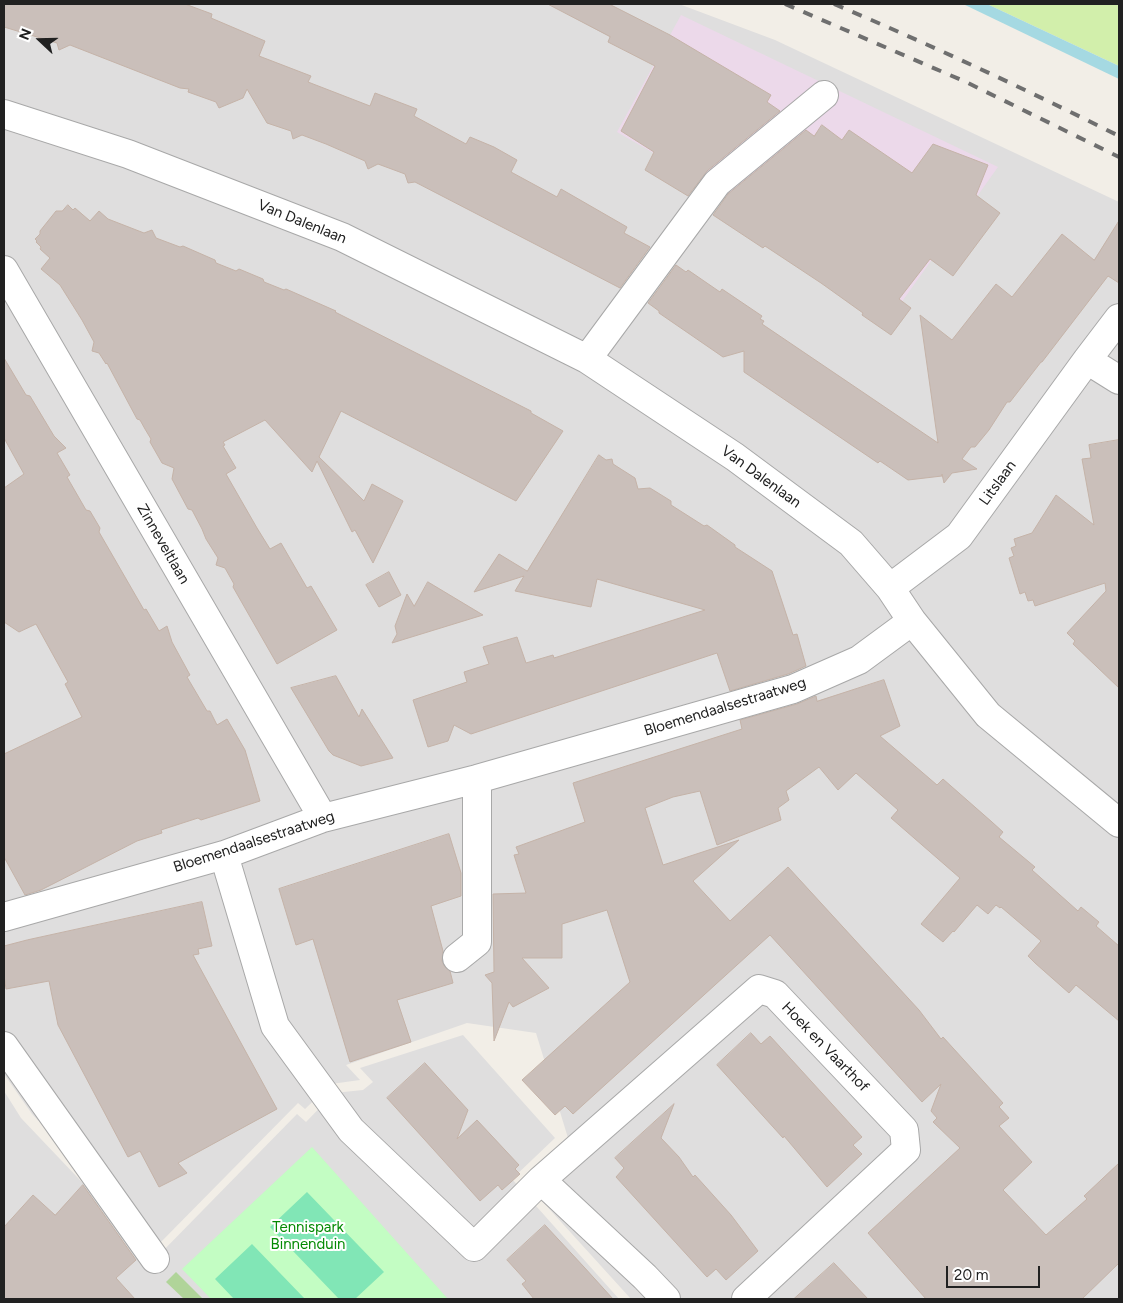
<!DOCTYPE html>
<style>
body{margin:0}
#map{position:relative;width:1123px;height:1303px;overflow:hidden;background:#f2eee7;font-family:Figtree,sans-serif}
canvas{display:block}
.frame{position:absolute;inset:0;border:5px solid #212121;pointer-events:none}
.north{position:absolute;left:15px;top:15px;width:50px;height:50px;-webkit-text-stroke:4px #fff;paint-order:stroke;rotate:291deg;font-size:14px;font-weight:700;line-height:20px;text-align:center;color:#212121}
.north::after{content:'';display:block;margin:auto;width:18px;height:22px;background:#212121;clip-path:polygon(50% 0,100% 100%,50% 72%,0 100%)}
.scale{position:absolute;left:946px;top:1266px;width:94px;height:22px;box-sizing:border-box;border:2px solid #212121;border-top:0;padding-left:6px;font-size:15px;line-height:18px;white-space:nowrap;color:#212121;-webkit-text-stroke:4px #fff;paint-order:stroke}
</style>
<div id="map">
<canvas width="1123" height="1303"></canvas>
<div class="frame"></div>
<div class="north">N</div>
<div class="scale">20 m</div>
</div>
<script>
const ctx = document.querySelector('canvas').getContext('2d');
ctx.lineJoin = 'round';
function fillPath(path, color) { ctx.fillStyle = color; ctx.fill(path, 'evenodd'); }
function strokePath(path, color, width, dash) { ctx.strokeStyle = color; ctx.lineWidth = width; ctx.lineCap = dash ? 'butt' : 'round'; ctx.setLineDash(dash || []); ctx.stroke(path); }
function drawText(font, color, halo, rows, align = 'center') {
  ctx.font = font + ' Figtree,sans-serif'; ctx.lineWidth = 4; ctx.setLineDash([]); ctx.textBaseline = 'middle'; ctx.strokeStyle = halo; ctx.fillStyle = color; for (const [text, x, y, turn = 0] of rows) {
    ctx.save(); ctx.translate(x, y); ctx.rotate((+turn || 0) * Math.PI / 180); ctx.textAlign = isNaN(turn) ? turn : align; if (halo) ctx.strokeText(text, 0, 0); ctx.fillText(text, 0, 0); ctx.restore();
  }
}
fillPath(new Path2D(`
 M 4,4 L 679,4 L 775,40 L 1119,202 L 1119,1299 L 631,1299 L 523,1180 L 568,1138 L 536,1033 L 467,1023 L 346,1065 L 360,1080 L 331,1084 L 305,1109 L 298,1103 L 157,1246 L 32,1114 L 4,1074 Z
 M 463,1035 L 555,1138 L 512,1179 L 619,1299 L 4,1299 L 4,1091 L 21,1118 L 155,1259 L 297,1114 L 306,1122 L 334,1093 L 363,1090 L 373,1082 L 360,1068 Z`), '#dfdede');
fillPath(new Path2D(`
 M 681,15 L 998,167 L 896,310 L 716,189 L 617,132 Z`), '#ecd9ea');
fillPath(new Path2D(`
 M 987,4 L 1119,4 L 1119,66 Z`), '#d2efab');
fillPath(new Path2D(`
 M 176,1272 L 203,1299 L 184,1299 L 166,1282 Z`), '#b0d499');
fillPath(new Path2D(`
 M 312,1147 L 448,1299 L 211,1299 L 182,1269 Z`), '#c3fdc3');
fillPath(new Path2D(`
 M 307,1192 L 384,1272 L 355,1299 L 339,1299 L 270,1227 Z
 M 252,1244 L 305,1299 L 234,1299 L 215,1279 Z`), '#81e6b6');
fillPath(new Path2D(`
 M 963,4 L 987,4 L 1119,66 L 1119,79 Z`), '#a5d9e2');
const building = new Path2D(`
 M 4,4 L 185,4 L 212,14 L 211,18 L 265,41 L 259,56 L 311,76 L 308,82 L 370,106 L 375,93 L 417,109 L 414,116 L 466,144 L 470,137 L 494,147 L 517,160 L 511,172 L 557,197 L 561,189 L 627,227 L 624,233 L 650,247 L 620,288 L 415,182 L 408,183 L 405,174 L 378,164 L 368,169 L 365,161 L 326,144 L 302,135 L 293,139 L 291,131 L 267,123 L 247,89 L 243,98 L 219,108 L 216,102 L 188,92 L 189,89 L 180,88 L 70,45 L 59,50 L 57,43 L 4,27 Z
 M 548,4 L 609,4 L 670,35 L 771,95 L 767,102 L 780,111 L 707,171 L 688,196 L 645,170 L 654,152 L 621,131 L 655,66 L 608,42 L 610,37 Z
 M 822,125 L 842,140 L 849,130 L 912,173 L 933,144 L 988,165 L 976,195 L 1000,213 L 953,276 L 930,259 L 899,299 L 911,308 L 891,335 L 862,315 L 863,313 L 821,283 L 765,246 L 763,248 L 713,215 L 728,194 L 806,130 L 814,136 Z
 M 68,205 L 73,210 L 75,208 L 90,221 L 99,211 L 108,219 L 144,233 L 152,230 L 156,238 L 180,247 L 183,246 L 215,260 L 216,263 L 236,271 L 239,269 L 263,279 L 264,282 L 284,290 L 286,289 L 336,311 L 335,312 L 531,411 L 531,413 L 563,431 L 516,501 L 341,411 L 319,457 L 364,501 L 372,484 L 403,501 L 373,563 L 355,530 L 352,532 L 317,461 L 312,472 L 265,420 L 223,442 L 225,445 L 223,446 L 236,468 L 226,474 L 257,528 L 270,549 L 281,543 L 307,588 L 311,586 L 337,630 L 277,664 L 233,587 L 234,584 L 225,568 L 216,565 L 218,558 L 206,539 L 202,529 L 192,510 L 188,509 L 172,479 L 174,468 L 162,463 L 150,442 L 151,439 L 145,429 L 140,420 L 137,419 L 107,363 L 106,364 L 99,353 L 92,351 L 94,342 L 82,320 L 60,285 L 41,269 L 50,258 L 40,249 L 41,247 L 36,242 L 37,241 L 35,239 L 40,234 L 40,231 L 56,211 L 62,211 Z
 M 1119,221 L 1119,283 L 1108,276 L 1042,362 L 1041,362 L 1010,402 L 1007,402 L 989,430 L 975,447 L 971,447 L 962,459 L 977,469 L 952,473 L 944,483 L 942,474 L 942,476 L 908,480 L 880,461 L 878,463 L 744,372 L 744,351 L 723,357 L 659,313 L 659,311 L 648,303 L 676,265 L 686,272 L 688,270 L 720,292 L 722,289 L 762,316 L 760,319 L 764,321 L 762,324 L 938,443 L 920,315 L 952,340 L 996,284 L 1012,297 L 1062,234 L 1094,260 Z
 M 4,358 L 26,395 L 30,396 L 54,436 L 66,448 L 57,453 L 70,475 L 67,477 L 86,510 L 90,511 L 100,528 L 99,532 L 144,610 L 146,609 L 159,631 L 167,626 L 172,642 L 190,675 L 187,677 L 207,711 L 210,711 L 217,725 L 227,719 L 245,750 L 260,801 L 201,820 L 198,818 L 161,830 L 162,833 L 137,841 L 41,890 L 25,895 L 4,857 L 4,754 L 82,717 L 65,684 L 68,682 L 36,624 L 19,632 L 4,622 L 4,488 L 24,474 L 4,438 Z
 M 1119,440 L 1119,688 L 1073,644 L 1075,641 L 1067,633 L 1106,591 L 1105,583 L 1035,606 L 1033,600 L 1028,601 L 1025,592 L 1020,594 L 1009,558 L 1014,556 L 1011,548 L 1016,546 L 1014,539 L 1032,533 L 1056,495 L 1094,525 L 1082,459 L 1091,458 L 1089,445 Z
 M 599,455 L 606,460 L 612,459 L 613,464 L 635,478 L 638,489 L 650,488 L 671,501 L 671,505 L 704,526 L 707,525 L 735,545 L 735,547 L 772,571 L 793,635 L 797,634 L 806,666 L 788,674 L 730,691 L 717,653 L 471,734 L 454,725 L 448,741 L 428,747 L 413,700 L 467,682 L 464,672 L 489,664 L 483,647 L 517,637 L 526,663 L 553,655 L 554,658 L 705,610 L 597,579 L 591,607 L 515,591 L 524,576 L 474,592 L 499,554 L 527,571 Z
 M 389,572 L 401,595 L 379,607 L 366,585 Z
 M 428,582 L 483,615 L 392,643 L 397,634 L 395,626 L 407,594 L 414,606 Z
 M 336,676 L 359,717 L 362,709 L 393,758 L 361,766 L 333,755 L 329,751 L 291,688 Z
 M 884,680 L 900,726 L 880,736 L 937,785 L 943,779 L 992,822 L 1003,832 L 999,837 L 1035,867 L 1032,870 L 1078,911 L 1081,907 L 1099,922 L 1096,926 L 1119,946 L 1119,1021 L 1076,985 L 1069,993 L 1035,963 L 1028,956 L 1041,941 L 1001,907 L 1000,908 L 996,905 L 988,914 L 977,905 L 954,932 L 953,931 L 943,942 L 921,924 L 960,878 L 891,818 L 898,810 L 856,773 L 838,790 L 819,767 L 786,791 L 789,800 L 778,808 L 781,820 L 717,845 L 700,791 L 673,797 L 645,808 L 663,865 L 739,840 L 693,881 L 730,921 L 788,867 L 919,1010 L 941,1039 L 943,1037 L 1003,1103 L 999,1107 L 1009,1118 L 999,1126 L 1032,1162 L 1003,1190 L 1046,1235 L 1087,1199 L 1084,1196 L 1119,1163 L 1119,1263 L 1082,1299 L 926,1299 L 868,1233 L 960,1148 L 933,1122 L 937,1118 L 931,1111 L 941,1084 L 922,1102 L 770,935 L 573,1114 L 565,1106 L 555,1115 L 522,1080 L 630,982 L 607,910 L 562,924 L 562,958 L 522,958 L 549,988 L 513,1007 L 509,1002 L 494,1041 L 492,983 L 485,975 L 494,972 L 493,894 L 526,893 L 514,855 L 519,854 L 516,847 L 585,822 L 573,783 L 742,729 L 740,720 L 797,704 L 816,696 L 817,701 Z
 M 449,834 L 461,873 L 461,896 L 431,906 L 443,951 L 442,961 L 445,967 L 450,971 L 453,983 L 397,1000 L 411,1042 L 350,1062 L 313,939 L 296,945 L 279,889 Z
 M 202,902 L 212,946 L 198,949 L 199,954 L 193,955 L 277,1109 L 178,1163 L 187,1173 L 159,1187 L 140,1151 L 128,1157 L 58,1025 L 49,981 L 6,989 L 4,975 L 4,946 L 27,940 Z
 M 751,1033 L 761,1044 L 770,1036 L 862,1137 L 853,1145 L 862,1154 L 827,1187 L 784,1136 L 783,1138 L 717,1065 Z
 M 425,1063 L 468,1110 L 457,1139 L 477,1120 L 519,1165 L 515,1169 L 520,1174 L 502,1190 L 498,1185 L 480,1201 L 387,1098 Z
 M 674,1104 L 661,1138 L 679,1157 L 693,1177 L 695,1175 L 731,1215 L 758,1251 L 726,1280 L 716,1269 L 707,1277 L 616,1177 L 624,1168 L 615,1158 Z
 M 83,1185 L 136,1260 L 116,1278 L 135,1299 L 4,1299 L 4,1227 L 33,1195 L 55,1215 Z
 M 545,1225 L 584,1267 L 613,1299 L 534,1299 L 522,1284 L 526,1281 L 507,1260 Z
 M 834,1263 L 868,1299 L 794,1299 Z`);
fillPath(building, '#cabfba');
strokePath(building, '#c5b3a8', 1);
const minor = new Path2D(`
 M 4,114 L 128,154 L 342,237 L 587,359 L 735,457 L 851,543 L 890,588 L 912,621 L 988,715 L 1119,823
 M 4,270 L 323,818
 M 587,359 L 717,183 L 824,95
 M 1087,360 L 1119,380
 M 890,588 L 959,536 L 1087,360 L 1119,318
 M 224,855 L 275,1026 L 351,1130 L 474,1247 L 541,1180 L 759,989 L 775,994 L 904,1130 L 906,1150 L 746,1299
 M 4,917 L 224,855 L 323,818 L 477,779 L 793,689 L 859,660 L 912,621
 M 457,958 L 477,942 L 477,779
 M 4,1046 L 155,1259
 M 541,1180 L 645,1277 L 666,1299`);
strokePath(minor, '#a8a8a8', 30);
strokePath(minor, '#fff', 28);
strokePath(new Path2D(`
 M 785,4 L 966,82 L 1119,157
 M 834,4 C 931,45 1025,89 1119,136`), '#6f6f6f', 4, [10, 10]);
drawText('15px', '#212121', '#fff', [
 ["Van Dalenlaan",302,222,22],
 ["Van Dalenlaan",761,477,36],
 ["Litslaan",998,483,-54],
 ["Zinneveltlaan",163,544,60],
 ["Bloemendaalsestraatweg",725,707,-17],
 ["Bloemendaalsestraatweg",254,842,-18],
 ["Hoek en Vaarthof",825,1047,46]
]);
drawText('15px', '#048a04', '#fff', [
 ["Tennispark",308,1228],
 ["Binnenduin",308,1245]
]);
</script>
